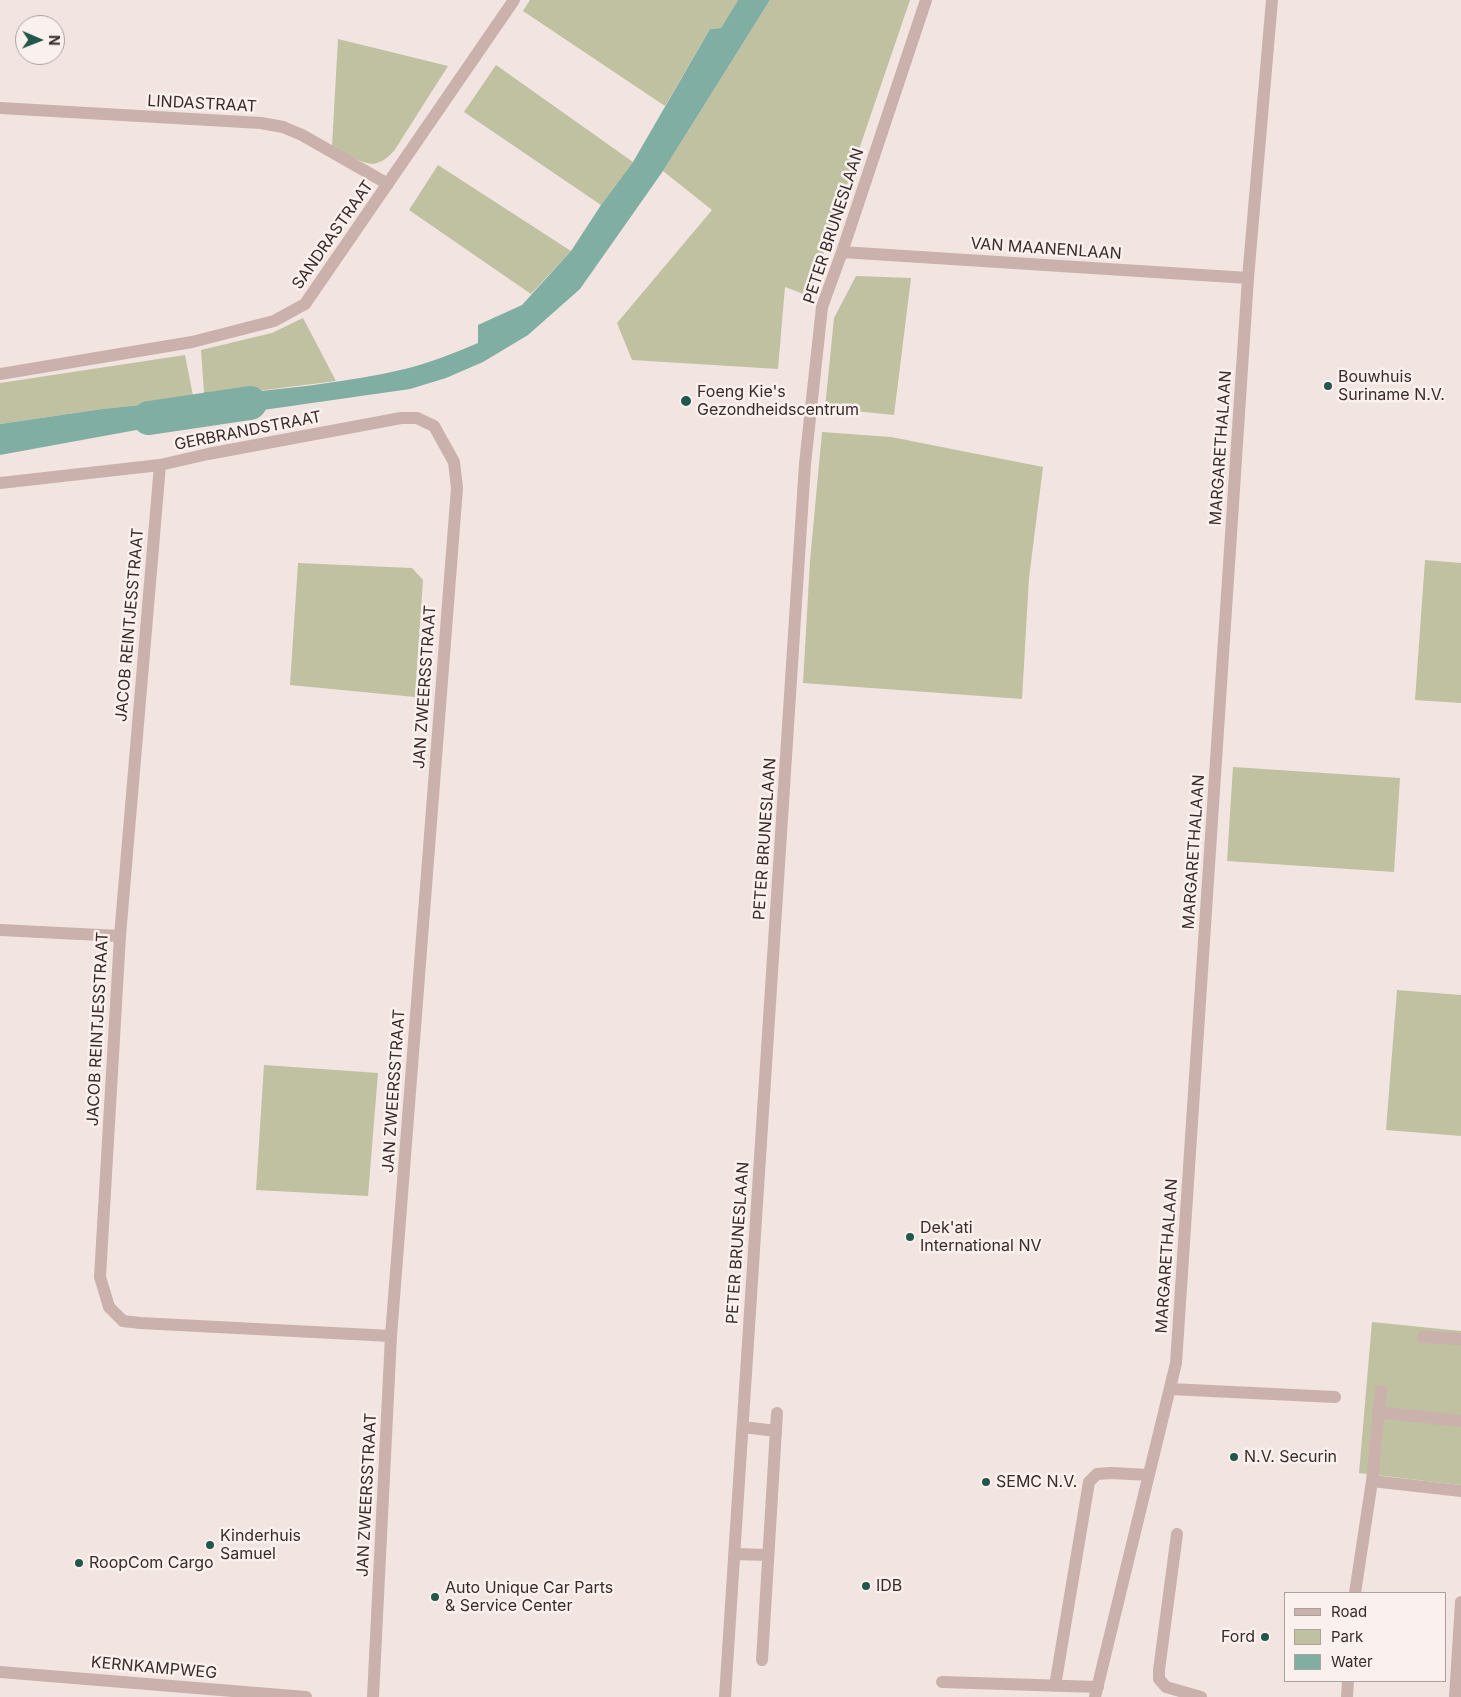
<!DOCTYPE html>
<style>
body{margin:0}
#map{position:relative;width:1461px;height:1697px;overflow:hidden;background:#f2e4e0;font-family:Inter,sans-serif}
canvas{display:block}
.legend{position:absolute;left:1284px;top:1592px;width:162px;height:90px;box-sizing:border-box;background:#faf0ed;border:1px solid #aca19f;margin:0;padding:6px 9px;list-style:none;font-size:15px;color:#382b2b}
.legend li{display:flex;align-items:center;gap:10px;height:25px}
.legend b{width:25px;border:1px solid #aca19f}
.north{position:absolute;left:15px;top:15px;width:50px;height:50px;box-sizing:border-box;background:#faf0ed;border:1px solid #aca19f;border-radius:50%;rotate:91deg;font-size:14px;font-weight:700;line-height:20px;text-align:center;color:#382b2b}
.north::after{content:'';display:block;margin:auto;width:18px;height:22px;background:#22584c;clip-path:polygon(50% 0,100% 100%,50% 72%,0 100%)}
</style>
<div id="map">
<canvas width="1461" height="1697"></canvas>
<ul class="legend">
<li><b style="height:6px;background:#cab1ac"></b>Road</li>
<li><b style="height:14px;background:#bfc1a1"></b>Park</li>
<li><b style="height:14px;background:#81aea2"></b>Water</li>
</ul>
<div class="north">N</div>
</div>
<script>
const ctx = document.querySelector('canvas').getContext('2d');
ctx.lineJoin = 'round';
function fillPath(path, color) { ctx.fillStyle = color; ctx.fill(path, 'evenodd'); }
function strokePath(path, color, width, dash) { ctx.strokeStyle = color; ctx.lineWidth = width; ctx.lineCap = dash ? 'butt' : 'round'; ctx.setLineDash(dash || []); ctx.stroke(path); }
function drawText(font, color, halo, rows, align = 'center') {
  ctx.font = font + ' Inter,sans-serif'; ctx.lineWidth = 5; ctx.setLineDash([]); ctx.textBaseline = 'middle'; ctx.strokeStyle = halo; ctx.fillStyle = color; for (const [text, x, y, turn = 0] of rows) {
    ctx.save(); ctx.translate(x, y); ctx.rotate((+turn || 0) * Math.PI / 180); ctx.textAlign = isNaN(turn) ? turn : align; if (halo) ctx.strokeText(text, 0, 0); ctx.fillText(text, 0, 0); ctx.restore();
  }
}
fillPath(new Path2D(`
 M 530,0 L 738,0 L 721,28 L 710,29 L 665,106 L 523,11 Z
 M 770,0 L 910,0 L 809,296 L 785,287 L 778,369 L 632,360 L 617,323 L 712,210 L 663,171 Z
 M 338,39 L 448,66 L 394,151 C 389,156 384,161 377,163 C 366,167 343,152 332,146 Z
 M 496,65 L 633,162 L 601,205 L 464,112 Z
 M 438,165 L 571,251 L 531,294 L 409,210 Z
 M 856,276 L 911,278 L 894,415 L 825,408 L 834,318 Z
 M 303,318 L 336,381 L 210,397 L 208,392 L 204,392 L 201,350 L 272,333 Z
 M 185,355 L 195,406 L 192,403 L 179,401 L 102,409 L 0,424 L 0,383 Z
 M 822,432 L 891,437 L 1043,467 L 1029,578 L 1022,699 L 803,683 L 810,561 Z
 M 1425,560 L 1461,563 L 1461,703 L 1415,700 Z
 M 298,563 L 412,568 L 423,580 L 415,697 L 290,685 Z
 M 1233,767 L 1400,778 L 1394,872 L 1227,861 Z
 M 1397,990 L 1461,995 L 1461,1136 L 1386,1130 Z
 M 264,1065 L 378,1073 L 368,1196 L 256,1190 Z
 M 1372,1322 L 1461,1331 L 1461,1485 L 1359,1473 Z`), '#bfc1a1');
fillPath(new Path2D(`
 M 738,0 L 770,0 L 663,171 L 580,289 L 528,335 L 483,362 L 446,378 L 410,389 L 214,417 L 213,423 L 207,423 L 204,392 L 208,392 L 210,397 C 275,389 342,384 405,369 C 430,363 454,353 478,343 L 478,325 L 522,305 L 571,251 L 601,205 L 633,162 L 710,29 L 721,28 Z
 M 179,401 L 192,403 L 195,406 L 196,417 L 191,420 L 0,455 L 0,424 L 102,409 Z`), '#81aea2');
strokePath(new Path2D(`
 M 149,418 L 250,403`), '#81aea2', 34);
strokePath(new Path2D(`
 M 0,108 L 261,123 L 283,127 L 302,135 L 388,184
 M 842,252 L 1248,278
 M 0,374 L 192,342 L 274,321 L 305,304 L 514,0
 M 160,465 L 120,936 L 100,1277 L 109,1307 L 123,1321 L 140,1323 L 391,1336
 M 0,483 L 160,465 L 208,454 L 401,418 L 417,418 L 434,426 L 454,462 L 457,488 L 391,1336 L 373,1697
 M 0,930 L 120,936
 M 1423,1337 L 1461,1339
 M 1170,1389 L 1335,1397
 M 1378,1412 L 1461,1421
 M 743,1427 L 776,1431
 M 1372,1481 L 1461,1491
 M 1177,1534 L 1159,1670 L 1159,1679 L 1166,1687 L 1201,1697
 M 734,1554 L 768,1555
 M 1355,1593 L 1372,1481 L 1381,1391
 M 762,1660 L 777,1413
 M 0,1672 L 306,1697
 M 942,1682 L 1098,1687
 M 1055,1686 L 1089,1482 L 1097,1474 L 1111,1473 L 1149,1475
 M 725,1697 L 805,464 L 822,307 L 842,252 L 926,0
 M 1095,1697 L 1176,1363 L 1248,278 L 1272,0
 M 1347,1697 L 1348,1681
 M 1455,1697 L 1461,1602`), '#cab1ac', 12);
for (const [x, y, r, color] of [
 [1328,386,5,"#22584c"],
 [686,401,6,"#22584c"],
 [910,1237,5,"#22584c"],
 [1234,1457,5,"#22584c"],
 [986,1482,5,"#22584c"],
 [210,1545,5,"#22584c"],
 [79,1563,5,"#22584c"],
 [866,1586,5,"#22584c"],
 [435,1597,5,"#22584c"],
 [1265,1637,5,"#22584c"]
]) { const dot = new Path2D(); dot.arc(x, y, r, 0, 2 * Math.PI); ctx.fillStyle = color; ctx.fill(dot); strokePath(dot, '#faf0ed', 2); }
drawText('16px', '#382b2b', '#faf0ed', [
 ["LINDASTRAAT",202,104,3],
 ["PETER BRUNESLAAN",834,226,-72],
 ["SANDRASTRAAT",333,235,-55],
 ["VAN MAANENLAAN",1046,249,4],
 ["GERBRANDSTRAAT",248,431,-11],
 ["MARGARETHALAAN",1221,448,-86],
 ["JACOB REINTJESSTRAAT",130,625,-85],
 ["JAN ZWEERSSTRAAT",425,687,-86],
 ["PETER BRUNESLAAN",765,839,-86],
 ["MARGARETHALAAN",1194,852,-86],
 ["JACOB REINTJESSTRAAT",98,1029,-87],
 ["JAN ZWEERSSTRAAT",394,1091,-86],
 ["PETER BRUNESLAAN",738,1243,-86],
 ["MARGARETHALAAN",1167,1256,-86],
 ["JAN ZWEERSSTRAAT",367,1495,-87],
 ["KERNKAMPWEG",154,1668,5]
]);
drawText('16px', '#382b2b', '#faf0ed', [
 ["Bouwhuis",1338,377],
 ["Suriname N.V.",1338,395],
 ["Foeng Kie's",697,392],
 ["Gezondheidscentrum",697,410],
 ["Dek'ati",920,1228],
 ["International NV",920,1246],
 ["N.V. Securin",1244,1457],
 ["SEMC N.V.",996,1482],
 ["Kinderhuis",220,1536],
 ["Samuel",220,1554],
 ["RoopCom Cargo",89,1563],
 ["IDB",876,1586],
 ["Auto Unique Car Parts",445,1588],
 ["& Service Center",445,1606],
 ["Ford",1255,1637,"right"]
], 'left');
</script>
